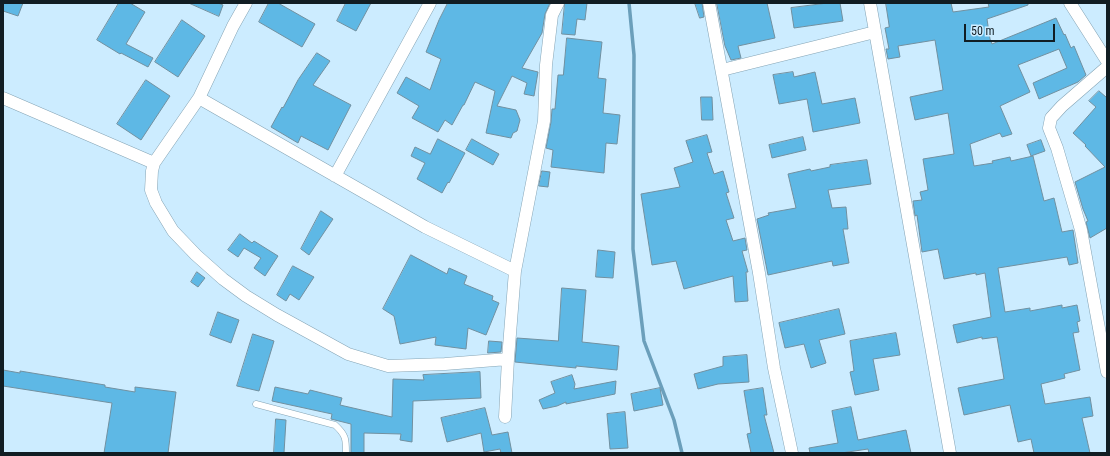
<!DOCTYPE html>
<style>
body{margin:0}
#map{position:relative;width:1110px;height:456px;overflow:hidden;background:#ccecff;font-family:"Roboto Condensed",sans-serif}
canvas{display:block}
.frame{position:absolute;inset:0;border:4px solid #111d23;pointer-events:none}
.scale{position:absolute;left:964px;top:24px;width:91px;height:18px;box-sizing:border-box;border:2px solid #111d23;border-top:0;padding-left:5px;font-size:12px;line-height:14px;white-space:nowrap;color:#111d23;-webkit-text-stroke:3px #ccecff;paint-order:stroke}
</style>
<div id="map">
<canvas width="1110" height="456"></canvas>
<div class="frame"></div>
<div class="scale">50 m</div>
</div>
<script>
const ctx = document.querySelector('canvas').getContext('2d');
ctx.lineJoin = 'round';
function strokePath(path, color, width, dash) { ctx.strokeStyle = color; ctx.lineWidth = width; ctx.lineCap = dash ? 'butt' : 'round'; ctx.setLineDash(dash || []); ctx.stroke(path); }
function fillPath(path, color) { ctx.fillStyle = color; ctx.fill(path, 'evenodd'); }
strokePath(new Path2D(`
 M 629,3 L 634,55 L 633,249 L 644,341 L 674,420 L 682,453`), '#6b9fbb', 3.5);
const building = new Path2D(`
 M 3,3 L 23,3 L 18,16 L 3,11 Z
 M 119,3 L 130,3 L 145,12 L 126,44 L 153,58 L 148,67 L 121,53 L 120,54 L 97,40 Z
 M 189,3 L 218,3 L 223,5 L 219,16 Z
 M 269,3 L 278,3 L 315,24 L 302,47 L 259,22 Z
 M 346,3 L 371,3 L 356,31 L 337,21 Z
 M 448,3 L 550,3 L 545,14 L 542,33 L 522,68 L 538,72 L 534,96 L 524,94 L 527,83 L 512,76 L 497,106 L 516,110 L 520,120 L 517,131 L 513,133 L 511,138 L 486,133 L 495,91 L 475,82 L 464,105 L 463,105 L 452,125 L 445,120 L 438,132 L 412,118 L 419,106 L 397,93 L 406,77 L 430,90 L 441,59 L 426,52 L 439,20 Z
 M 565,3 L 587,3 L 585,20 L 577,19 L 575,35 L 562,34 Z
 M 695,3 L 702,3 L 704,17 L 700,18 Z
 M 717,3 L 767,3 L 775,38 L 738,46 L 741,58 L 731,60 L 725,46 Z
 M 828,3 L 840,3 L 843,21 L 794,28 L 791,8 Z
 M 886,3 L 951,3 L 953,12 L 989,7 L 988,3 L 1028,3 L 1028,5 L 987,19 L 990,39 L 992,44 L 1056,18 L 1064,35 L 1065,34 L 1071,48 L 1074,46 L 1086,75 L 1078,82 L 1039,99 L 1033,83 L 1067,68 L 1059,49 L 1018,65 L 1030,92 L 1000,106 L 1012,134 L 1002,137 L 1000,133 L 970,144 L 974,166 L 993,163 L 992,161 L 1010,157 L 1011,161 L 1033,156 L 1044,201 L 1054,198 L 1062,232 L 1073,230 L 1078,263 L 1069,265 L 1067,257 L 998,268 L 1005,312 L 1030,308 L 1030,311 L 1062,305 L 1062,308 L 1077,305 L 1080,321 L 1077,322 L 1079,332 L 1073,333 L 1080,370 L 1064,374 L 1065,378 L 1041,384 L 1045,404 L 1090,397 L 1093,416 L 1082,418 L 1090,453 L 1034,453 L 1031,439 L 1018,442 L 1010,405 L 964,415 L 958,388 L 1004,379 L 997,337 L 982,339 L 982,337 L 957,343 L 953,325 L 991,317 L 985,273 L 976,275 L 976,273 L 944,279 L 938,249 L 922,252 L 917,215 L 915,216 L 913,201 L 922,200 L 920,192 L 928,190 L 923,159 L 954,154 L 948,113 L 915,120 L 910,97 L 943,90 L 935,40 L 898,46 L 900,57 L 888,59 L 886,49 L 889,49 L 885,28 L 889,27 Z
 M 182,20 L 205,36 L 178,77 L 155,62 Z
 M 567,38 L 602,42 L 598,78 L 606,79 L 603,113 L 620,115 L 617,144 L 606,143 L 604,173 L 551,167 L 553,150 L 546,148 L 551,122 L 552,109 L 555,109 L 558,75 L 563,75 Z
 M 317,53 L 330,61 L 313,85 L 351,105 L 328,150 L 301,136 L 298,143 L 271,127 L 282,107 L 283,108 L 298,80 Z
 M 793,72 L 794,77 L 815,72 L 822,104 L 855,98 L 860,123 L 813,132 L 807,99 L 779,104 L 773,75 Z
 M 146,80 L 170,96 L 141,140 L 117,124 Z
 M 1099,91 L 1106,97 L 1107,96 L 1107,228 L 1090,238 L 1086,222 L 1088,221 L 1083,209 L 1075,182 L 1105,167 L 1085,146 L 1086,145 L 1073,133 L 1096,107 L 1089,101 Z
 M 701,97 L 712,97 L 713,120 L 702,120 Z
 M 707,135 L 712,152 L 707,153 L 714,174 L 723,171 L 729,192 L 726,193 L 734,218 L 726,220 L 733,241 L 745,238 L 747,250 L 742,251 L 748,272 L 746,272 L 748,301 L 735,302 L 733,276 L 684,289 L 676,261 L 652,265 L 641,194 L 680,187 L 674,168 L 693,162 L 686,141 Z
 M 803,137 L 806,150 L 772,158 L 769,145 Z
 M 438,139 L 465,153 L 449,183 L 448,182 L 442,193 L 417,179 L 425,163 L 411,156 L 415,147 L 430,154 Z
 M 472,139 L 499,154 L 493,165 L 466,150 Z
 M 1041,140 L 1045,151 L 1031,156 L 1027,145 Z
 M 867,160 L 871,184 L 828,190 L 832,208 L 846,207 L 848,229 L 843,229 L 849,263 L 833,266 L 832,261 L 768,275 L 757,219 L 769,215 L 768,213 L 796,208 L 788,174 L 810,169 L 811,171 L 830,167 L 830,165 Z
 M 542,171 L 550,172 L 548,187 L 539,186 Z
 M 321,211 L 333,219 L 309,255 L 301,249 Z
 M 240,234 L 252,243 L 254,241 L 278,256 L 265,276 L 254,268 L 261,258 L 244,248 L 238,257 L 228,250 Z
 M 598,250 L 615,252 L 613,278 L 596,277 Z
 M 411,255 L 447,274 L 449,268 L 467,276 L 464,284 L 493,296 L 492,300 L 499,303 L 486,335 L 468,328 L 466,349 L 435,345 L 436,337 L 400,344 L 394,316 L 383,309 Z
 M 293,266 L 314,277 L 299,300 L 290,294 L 286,301 L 277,295 Z
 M 197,272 L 205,278 L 198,287 L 191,282 Z
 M 562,288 L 586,290 L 582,342 L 619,346 L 617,370 L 576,366 L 576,368 L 515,362 L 517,338 L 558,341 Z
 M 839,309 L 845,334 L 819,340 L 826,363 L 811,368 L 804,344 L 785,348 L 779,323 Z
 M 218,312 L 239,320 L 231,343 L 210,335 Z
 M 896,333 L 900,355 L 873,359 L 879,390 L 855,395 L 850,372 L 854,371 L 850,341 Z
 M 253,334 L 274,341 L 259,391 L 237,386 Z
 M 489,341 L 502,342 L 501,352 L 488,353 Z
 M 747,355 L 749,382 L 718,384 L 698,389 L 694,374 L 723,366 L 723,357 Z
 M 3,370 L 20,373 L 20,371 L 105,385 L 105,387 L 135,392 L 135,387 L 176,392 L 168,453 L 104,453 L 112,403 L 3,386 Z
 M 480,372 L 481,398 L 413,401 L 412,442 L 400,440 L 401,434 L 364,433 L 364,453 L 351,453 L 351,424 L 331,419 L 332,414 L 272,401 L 275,387 L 308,394 L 310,390 L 342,398 L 340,405 L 392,417 L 393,379 L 424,380 L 423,375 Z
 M 572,375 L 575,384 L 574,389 L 616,381 L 615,394 L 566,404 L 566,402 L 557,406 L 543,409 L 539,400 L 555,393 L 551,382 Z
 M 660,388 L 663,405 L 634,411 L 631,394 Z
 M 763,388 L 767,415 L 764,415 L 774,453 L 751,453 L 747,434 L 751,433 L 744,391 Z
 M 851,407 L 858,440 L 906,430 L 911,453 L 869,453 L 868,449 L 841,453 L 810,453 L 809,448 L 838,443 L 832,411 Z
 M 485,408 L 492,435 L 508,432 L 512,453 L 501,453 L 500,449 L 484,452 L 481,433 L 447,442 L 441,418 Z
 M 625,412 L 628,448 L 610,449 L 607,414 Z
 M 276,419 L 286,420 L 284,453 L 274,453 Z`);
fillPath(building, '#5eb8e5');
strokePath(building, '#7190a0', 1);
const service = new Path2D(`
 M 256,404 L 335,425 C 346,435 346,439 346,453`);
const minor = new Path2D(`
 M 246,3 L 233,26 L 199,98 L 154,163 L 152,171 L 151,190 L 156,203 L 173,231 L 196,255 L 223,279 L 246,296 L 277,315 L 348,354 L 388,366 L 445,364 L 508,359
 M 709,3 L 759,273 L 774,368 L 792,453
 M 870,3 L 950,453
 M 1070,3 L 1107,61
 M 1107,67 L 1062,106 L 1051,118 L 1049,128 L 1057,148 L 1081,230 L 1107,372
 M 722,70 L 875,32
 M 3,98 L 154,163
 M 199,98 L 425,227 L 515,271
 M 335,176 L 430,3
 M 505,417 L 508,359 L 515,271 L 544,121 L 546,65 L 552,15 L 558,3`);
strokePath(service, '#85a4b5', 7);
strokePath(minor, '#85a4b5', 13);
strokePath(service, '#fff', 6);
strokePath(minor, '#fff', 12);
</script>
